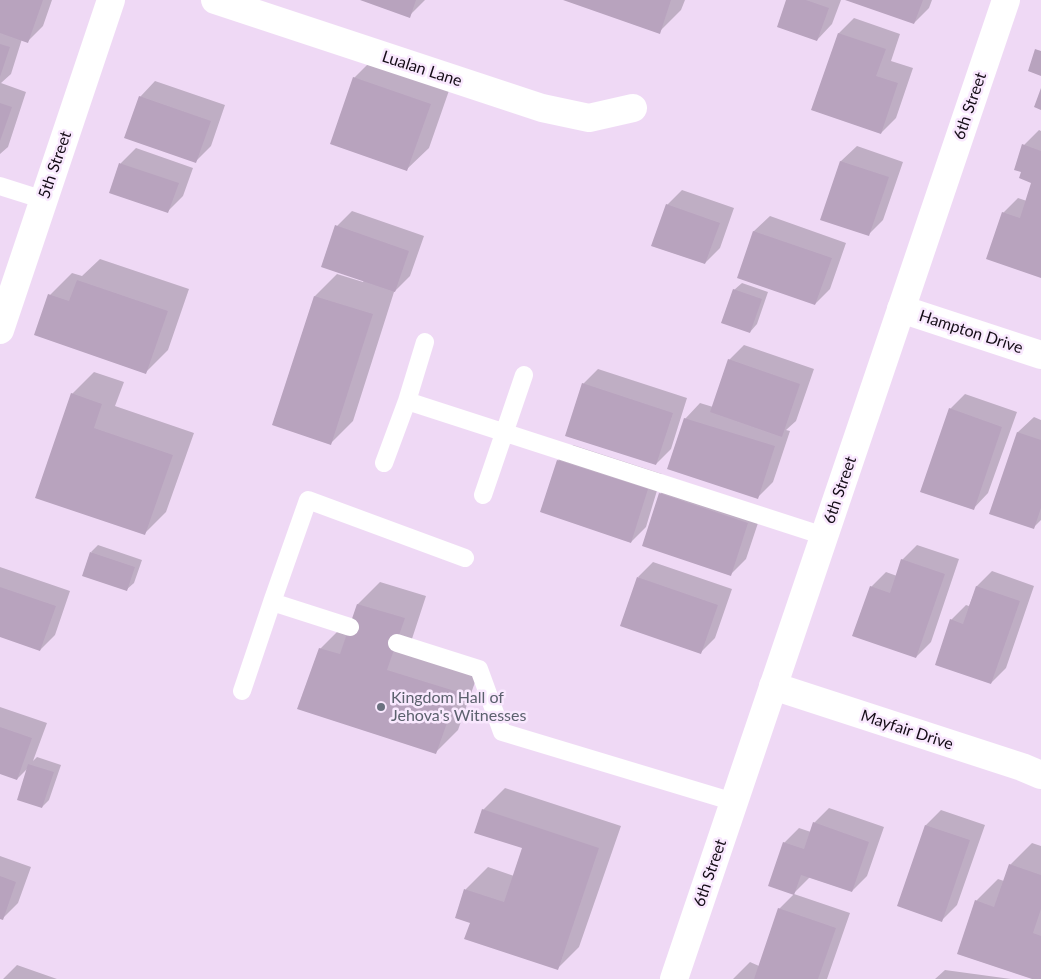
<!DOCTYPE html>
<style>
body{margin:0}
canvas{display:block;background:#efd9f5}
</style>
<canvas width="1041" height="979"></canvas>
<script>
const ctx = document.querySelector('canvas').getContext('2d');
ctx.lineJoin = 'round';
function fillPath(path, color) { ctx.fillStyle = color; ctx.fill(path, 'evenodd'); }
function strokePath(path, color, width, dash) { ctx.strokeStyle = color; ctx.lineWidth = width; ctx.lineCap = dash ? 'butt' : 'round'; ctx.setLineDash(dash || []); ctx.stroke(path); }
function drawText(font, color, halo, rows, align = 'center') {
  ctx.font = font + ' Lato,sans-serif'; ctx.lineWidth = 5; ctx.setLineDash([]); ctx.textBaseline = 'middle'; ctx.strokeStyle = halo; ctx.fillStyle = color; for (const [text, x, y, turn = 0] of rows) {
    ctx.save(); ctx.translate(x, y); ctx.rotate((+turn || 0) * Math.PI / 180); ctx.textAlign = isNaN(turn) ? turn : align; if (halo) ctx.strokeText(text, 0, 0); ctx.fillText(text, 0, 0); ctx.restore();
  }
}
fillPath(new Path2D(`
 M 0,0 L 52,0 L 43,26 L 28,41 L 22,39 L 11,74 L 1,83 L 26,92 L 8,147 L 0,154 Z
 M 363,0 L 425,0 L 409,16 Z
 M 566,0 L 685,0 L 681,10 L 659,32 Z
 M 788,0 L 841,0 L 832,24 L 817,40 Z
 M 848,0 L 932,0 L 929,8 L 914,23 Z
 M 854,18 L 900,34 L 891,61 L 913,68 L 896,118 L 881,133 L 813,110 L 839,33 Z
 M 376,56 L 452,82 L 429,148 L 407,169 L 354,78 Z
 M 155,81 L 225,105 L 211,146 L 196,161 L 140,97 Z
 M 1039,130 L 1041,131 L 1041,277 L 1003,213 L 1018,198 L 1027,201 L 1033,182 L 1023,171 L 1024,145 Z
 M 857,146 L 903,162 L 883,220 L 868,235 L 822,219 L 841,161 Z
 M 136,148 L 193,168 L 183,196 L 168,211 L 111,192 L 121,163 Z
 M 682,190 L 734,208 L 720,248 L 705,263 L 667,205 Z
 M 352,211 L 424,236 L 410,276 L 394,292 L 353,421 L 331,443 L 315,296 L 337,274 L 363,282 L 364,280 L 337,226 Z
 M 770,216 L 846,243 L 830,289 L 815,304 L 739,277 L 754,231 Z
 M 100,259 L 189,289 L 168,350 L 146,372 L 50,295 L 72,273 L 82,276 Z
 M 742,283 L 768,292 L 757,324 L 750,332 L 734,290 Z
 M 744,345 L 814,369 L 796,421 L 786,430 L 790,431 L 773,482 L 758,497 L 685,419 L 700,403 L 713,407 L 729,360 Z
 M 598,369 L 687,398 L 671,449 L 656,464 L 583,384 Z
 M 94,372 L 124,382 L 115,406 L 194,433 L 166,512 L 144,534 L 72,394 Z
 M 965,394 L 1017,412 L 988,493 L 973,509 L 950,409 Z
 M 1034,417 L 1041,420 L 1041,520 L 1033,528 L 991,513 L 1018,432 Z
 M 573,445 L 662,474 L 646,527 L 631,542 L 558,460 Z
 M 675,479 L 763,508 L 746,559 L 731,574 L 660,494 Z
 M 98,545 L 142,560 L 134,583 L 126,590 L 91,552 Z
 M 917,545 L 959,559 L 931,642 L 916,657 L 871,587 L 886,572 L 897,576 L 902,560 Z
 M 653,562 L 732,589 L 715,638 L 700,653 L 638,577 Z
 M 0,567 L 70,591 L 55,635 L 40,650 L 0,636 Z
 M 992,571 L 1034,586 L 1006,668 L 991,683 L 951,620 L 966,605 L 969,606 L 977,586 Z
 M 380,582 L 426,596 L 409,648 L 479,671 L 458,730 L 436,752 L 320,649 L 342,627 L 350,629 L 358,604 Z
 M 0,707 L 47,723 L 33,761 L 37,757 L 61,765 L 49,800 L 42,807 L 29,767 L 17,779 L 0,773 Z
 M 505,788 L 621,826 L 579,947 L 557,969 L 472,922 L 457,917 L 466,889 L 488,867 L 514,876 L 524,848 L 483,810 Z
 M 829,808 L 884,827 L 867,876 L 852,891 L 810,877 L 794,893 L 784,843 L 799,828 L 811,832 L 814,823 Z
 M 941,810 L 985,825 L 957,905 L 942,920 L 926,825 Z
 M 1032,843 L 1041,846 L 1041,979 L 1036,979 L 976,901 L 998,879 L 1004,881 L 1010,865 Z
 M 0,856 L 31,867 L 18,903 L 3,918 L 0,917 Z
 M 794,894 L 850,913 L 827,979 L 733,979 L 750,962 L 759,966 L 779,909 Z
 M 17,965 L 57,979 L 3,979 Z
 M 945,970 L 1011,979 L 935,979 Z`), '#0003');
fillPath(new Path2D(`
 M 0,0 L 43,0 L 28,43 L 0,33 Z
 M 360,0 L 416,0 L 410,18 Z
 M 563,0 L 671,0 L 660,34 Z
 M 786,0 L 806,0 L 829,8 L 817,41 L 777,27 Z
 M 845,0 L 923,0 L 914,24 Z
 M 838,33 L 886,49 L 876,76 L 898,83 L 881,134 L 811,110 Z
 M 0,44 L 10,47 L 0,77 Z
 M 1035,49 L 1041,51 L 1041,76 L 1028,71 Z
 M 353,77 L 431,104 L 407,171 L 330,144 Z
 M 1041,88 L 1041,110 L 1034,107 Z
 M 139,96 L 211,121 L 196,163 L 124,138 Z
 M 0,103 L 12,107 L 0,141 Z
 M 1022,144 L 1041,151 L 1041,278 L 986,259 L 1002,212 L 1020,218 L 1031,183 L 1019,178 L 1021,172 L 1014,170 Z
 M 840,161 L 889,177 L 869,236 L 820,220 Z
 M 119,163 L 179,183 L 168,213 L 109,193 Z
 M 666,204 L 720,223 L 705,264 L 651,246 Z
 M 335,225 L 409,251 L 395,292 L 321,267 Z
 M 753,231 L 832,258 L 815,305 L 737,278 Z
 M 77,280 L 168,311 L 146,374 L 34,335 L 48,294 L 69,301 Z
 M 733,289 L 762,299 L 750,333 L 721,323 Z
 M 314,296 L 373,314 L 331,445 L 272,425 Z
 M 728,359 L 800,384 L 782,437 L 710,412 Z
 M 582,383 L 673,413 L 656,465 L 565,436 Z
 M 71,393 L 102,404 L 94,428 L 173,455 L 145,535 L 35,498 Z
 M 949,408 L 1002,427 L 974,510 L 920,492 Z
 M 684,418 L 775,446 L 758,499 L 667,469 Z
 M 1017,432 L 1041,440 L 1041,508 L 1034,529 L 989,514 Z
 M 557,460 L 648,489 L 631,543 L 540,512 Z
 M 659,493 L 748,523 L 731,576 L 642,546 Z
 M 90,552 L 135,567 L 127,591 L 82,576 Z
 M 901,559 L 945,574 L 916,658 L 852,636 L 870,586 L 890,593 Z
 M 637,577 L 718,605 L 701,654 L 620,626 Z
 M 976,586 L 1020,601 L 991,684 L 935,665 L 950,619 L 963,624 Z
 M 0,587 L 56,606 L 40,651 L 0,637 Z
 M 357,604 L 405,618 L 387,670 L 458,692 L 436,754 L 297,709 L 319,648 L 340,654 Z
 M 0,727 L 32,738 L 17,780 L 0,774 Z
 M 28,764 L 54,772 L 42,808 L 17,800 Z
 M 482,809 L 599,848 L 558,970 L 464,939 L 470,923 L 455,918 L 464,889 L 504,902 L 522,848 L 474,833 Z
 M 813,822 L 869,842 L 852,892 L 801,875 L 794,895 L 768,886 L 783,842 L 804,849 Z
 M 925,825 L 970,840 L 942,922 L 897,906 Z
 M 1009,864 L 1041,875 L 1041,909 L 1033,933 L 1041,936 L 1041,979 L 1032,979 L 957,954 L 975,900 L 994,907 Z
 M 0,876 L 16,882 L 3,920 L 0,919 Z
 M 778,908 L 836,928 L 818,979 L 754,979 Z`), '#b8a3be');
strokePath(new Path2D(`
 M 0,186 L 44,200
 M 407,401 L 425,342
 M 384,463 L 407,401 L 824,536
 M 483,495 L 524,375
 M 272,602 L 308,500 L 465,558
 M 397,643 L 479,669 L 502,732 L 734,802
 M 242,691 L 272,602 L 350,627`), '#fff', 18);
strokePath(new Path2D(`
 M 215,0 L 542,108 L 589,118 L 633,108
 M 901,309 L 1041,355
 M 0,330 L 111,0
 M 773,686 L 1022,767 L 1041,775`), '#fff', 28);
strokePath(new Path2D(`
 M 674,979 L 1006,0`), '#fff', 28);
for (const [x, y, r, color] of [
 [381,707,5,"#6b7280"]
]) { const dot = new Path2D(); dot.arc(x, y, r, 0, 2 * Math.PI); ctx.fillStyle = color; ctx.fill(dot); strokePath(dot, '#f9e8fe', 2); }
drawText('16px', '#140c16', '#f9e8fe', [
 ["Lualan Lane",422,69,18],
 ["6th Street",970,106,-71],
 ["5th Street",55,165,-71],
 ["Hampton Drive",971,332,18],
 ["6th Street",840,490,-71],
 ["Mayfair Drive",907,730,18],
 ["6th Street",710,873,-71]
]);
drawText('16px', '#5b616d', '#f9e8fe', [
 ["Kingdom Hall of",391,698],
 ["Jehova's Witnesses",391,716]
], 'left');
</script>
